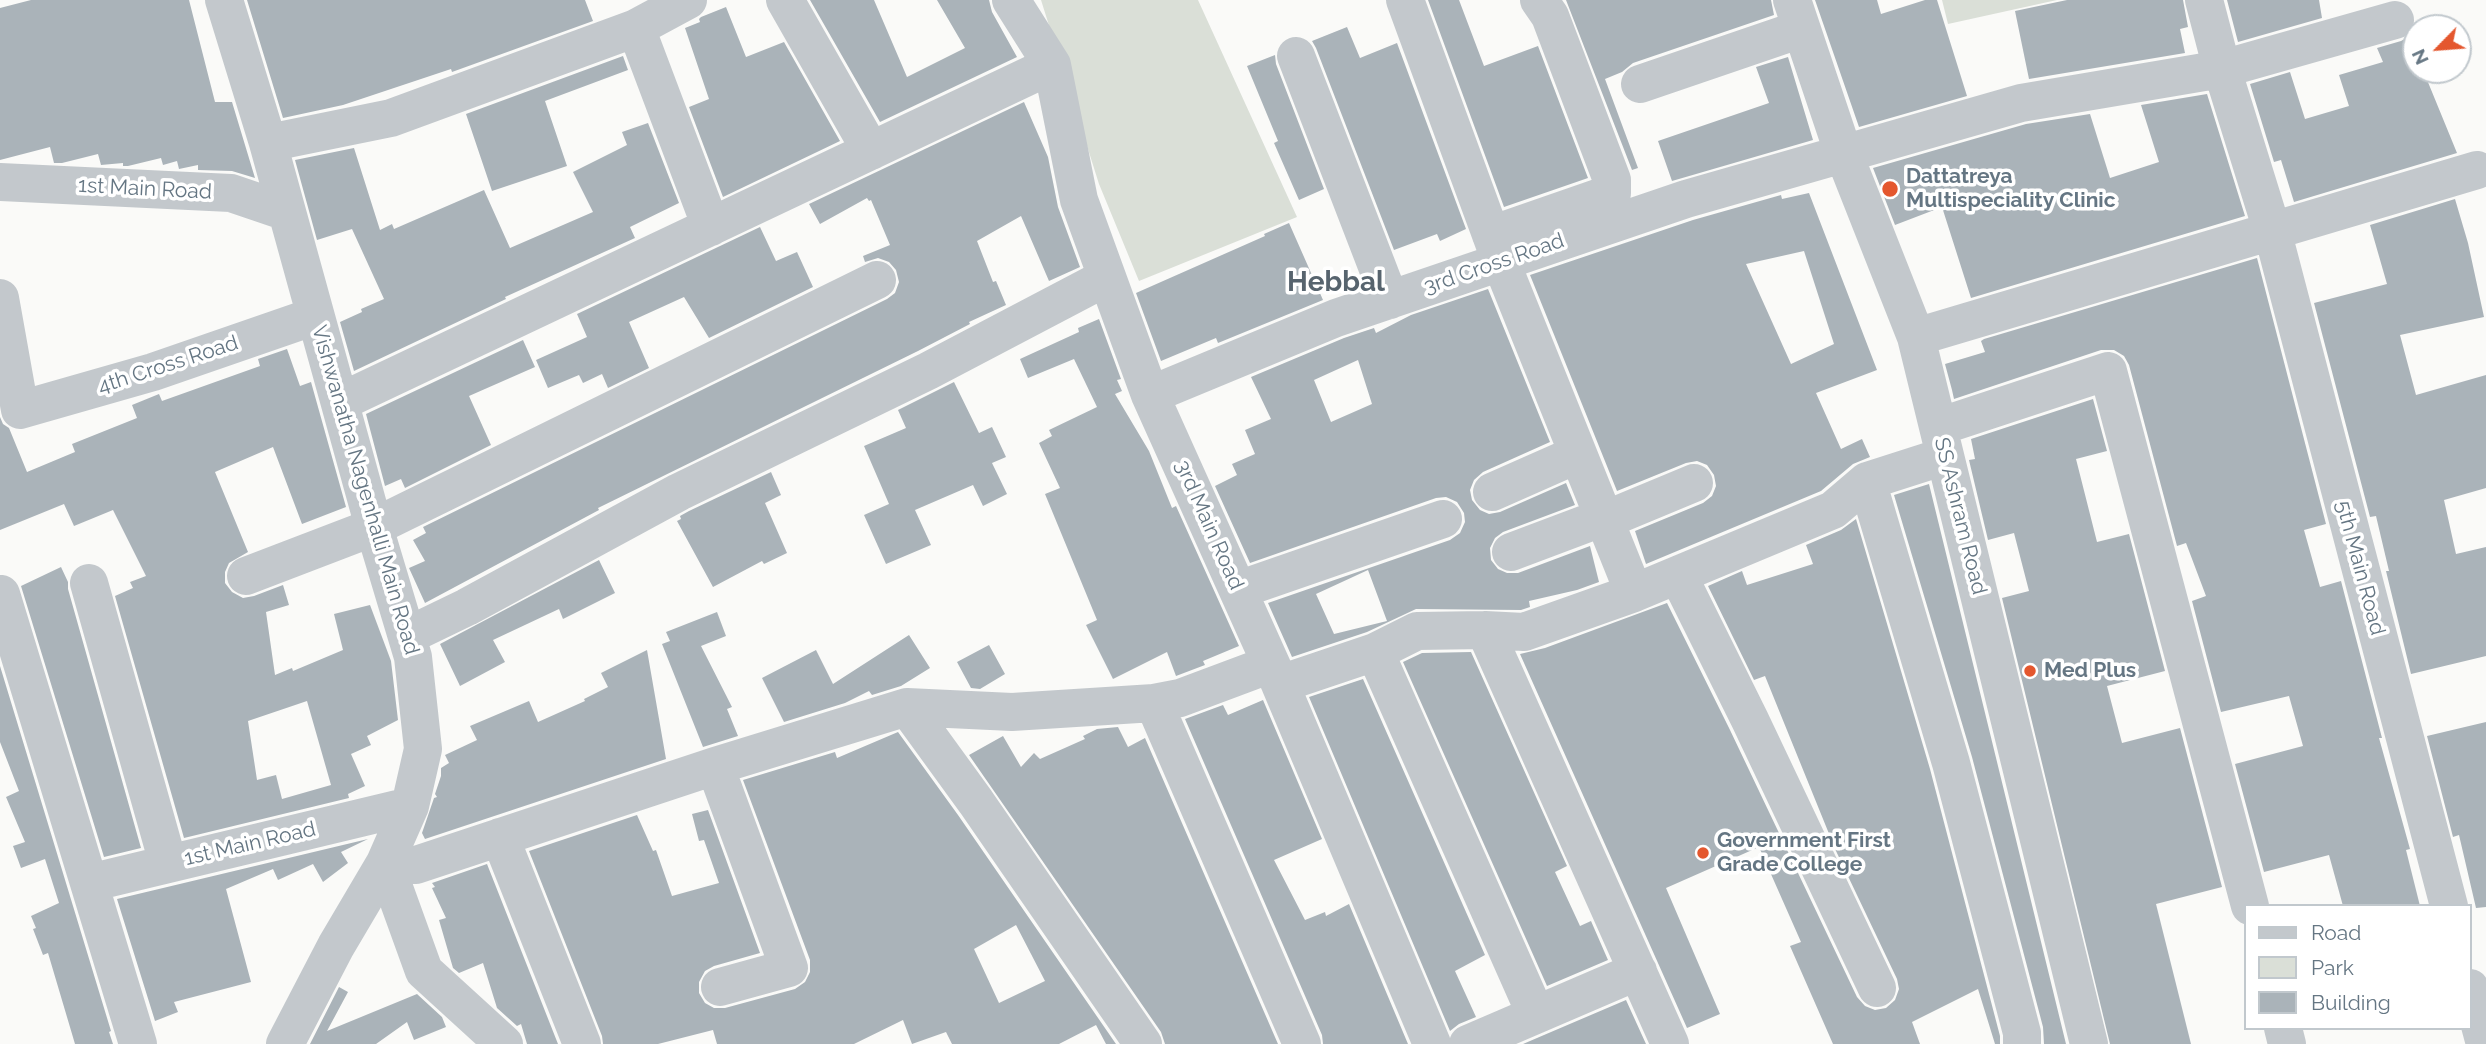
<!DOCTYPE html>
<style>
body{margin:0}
#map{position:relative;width:2486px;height:1044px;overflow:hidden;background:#fafaf8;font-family:Raleway,sans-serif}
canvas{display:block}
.legend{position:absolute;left:2244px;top:904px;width:228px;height:126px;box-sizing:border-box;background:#fff;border:2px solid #c1c8cd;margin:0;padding:9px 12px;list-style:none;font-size:21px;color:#657683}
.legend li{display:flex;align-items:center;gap:14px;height:35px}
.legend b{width:35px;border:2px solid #c1c8cd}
.north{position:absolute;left:2402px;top:14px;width:70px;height:70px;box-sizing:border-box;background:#fff;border:2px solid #c1c8cd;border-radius:50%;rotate:245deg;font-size:19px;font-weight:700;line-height:28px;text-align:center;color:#657683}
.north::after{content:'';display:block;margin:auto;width:24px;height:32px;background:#e4572e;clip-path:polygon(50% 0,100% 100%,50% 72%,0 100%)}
</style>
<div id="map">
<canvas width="2486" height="1044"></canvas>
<ul class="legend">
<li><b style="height:9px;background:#c3c8cc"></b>Road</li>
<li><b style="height:19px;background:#dadfd7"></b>Park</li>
<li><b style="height:19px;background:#aab3b9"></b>Building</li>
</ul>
<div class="north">N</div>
</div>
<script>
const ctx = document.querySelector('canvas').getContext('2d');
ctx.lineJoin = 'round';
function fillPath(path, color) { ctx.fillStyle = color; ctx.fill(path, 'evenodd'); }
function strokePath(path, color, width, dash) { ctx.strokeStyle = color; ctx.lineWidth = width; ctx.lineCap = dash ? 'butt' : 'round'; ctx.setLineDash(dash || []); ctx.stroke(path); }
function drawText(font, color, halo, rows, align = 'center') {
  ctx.font = font + ' Raleway,sans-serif'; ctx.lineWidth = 7; ctx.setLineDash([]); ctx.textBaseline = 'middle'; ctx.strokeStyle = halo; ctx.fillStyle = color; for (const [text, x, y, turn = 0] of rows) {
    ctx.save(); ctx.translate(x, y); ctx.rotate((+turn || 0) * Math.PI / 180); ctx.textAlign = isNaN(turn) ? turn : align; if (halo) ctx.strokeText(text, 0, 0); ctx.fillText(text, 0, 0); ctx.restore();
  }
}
fillPath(new Path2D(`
 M 1041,0 L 1198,0 L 1297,217 L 1139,281 L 1099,184 Z
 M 1942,0 L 2057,0 L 1948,24 Z`), '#dadfd7');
fillPath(new Path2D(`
 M 31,0 L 189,0 L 215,102 L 232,102 L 255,178 L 232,171 L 198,170 L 198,165 L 179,169 L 177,161 L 163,165 L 161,158 L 128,166 L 123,166 L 123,163 L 101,165 L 98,154 L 62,163 L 54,163 L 50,147 L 0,160 L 0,8 Z
 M 247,0 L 585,0 L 593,21 L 452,72 L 451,69 L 343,105 L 283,118 Z
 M 810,0 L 874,0 L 907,77 L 965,48 L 937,0 L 989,0 L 992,12 L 1017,57 L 880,122 Z
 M 1428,0 L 1459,0 L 1484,66 L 1538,46 L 1588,178 L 1504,207 Z
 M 1566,0 L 1771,0 L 1774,15 L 1633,63 L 1622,72 L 1605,79 L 1638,168 L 1632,170 Z
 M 1815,0 L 1877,0 L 1881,14 L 1925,0 L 1937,0 L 1967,96 L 1859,127 Z
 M 2067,0 L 2183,0 L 2188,27 L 2180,29 L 2185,53 L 2029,79 L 2015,11 Z
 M 2227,0 L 2319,0 L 2322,18 L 2238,42 Z
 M 726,7 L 746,57 L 784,42 L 840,141 L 723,197 L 689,107 L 709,99 L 685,28 L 700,22 L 699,19 L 701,17 Z
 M 1347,27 L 1360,58 L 1397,43 L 1466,229 L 1440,241 L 1437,234 L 1394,250 L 1316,48 L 1312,41 Z
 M 2410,36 L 2416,52 L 2416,70 L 2423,70 L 2457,153 L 2294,202 L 2281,160 L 2274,162 L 2250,84 L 2290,72 L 2305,119 L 2349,106 L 2339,75 L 2383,62 L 2377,48 L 2401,41 Z
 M 1275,55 L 1276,64 L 1324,189 L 1299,200 L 1274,143 L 1278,141 L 1247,66 Z
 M 623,56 L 628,70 L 545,101 L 567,166 L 492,191 L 466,114 Z
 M 1788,57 L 1813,140 L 1672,181 L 1658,141 L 1769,103 L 1756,67 Z
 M 2207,94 L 2245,216 L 1971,298 L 1942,207 L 1895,225 L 1873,168 L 2026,124 L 2090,114 L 2110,178 L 2159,162 L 2141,105 Z
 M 1024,102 L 1048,157 L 1058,207 L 1080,267 L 1049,281 L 1021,216 L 977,241 L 993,282 L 996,281 L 1006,305 L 969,322 L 970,324 L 918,351 L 598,508 L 599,510 L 425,603 L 409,568 L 425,561 L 413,540 L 426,533 L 423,527 L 887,299 L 895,293 L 899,282 L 896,270 L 889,262 L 878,258 L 865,262 L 863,256 L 890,245 L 871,200 L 869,201 L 867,198 L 820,224 L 809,204 Z
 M 648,123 L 679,203 L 630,227 L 635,238 L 505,297 L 506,299 L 354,371 L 340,322 L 362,312 L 361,309 L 384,299 L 352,229 L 317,240 L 295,160 L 354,148 L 380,230 L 392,224 L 394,229 L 484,190 L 510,248 L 593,212 L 573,172 L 627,145 L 622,132 Z
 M 1809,193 L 1877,370 L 1816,393 L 1841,449 L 1862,439 L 1870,457 L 1853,464 L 1821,491 L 1646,564 L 1635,531 L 1703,503 L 1712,496 L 1716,486 L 1714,475 L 1707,465 L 1697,461 L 1686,463 L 1617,491 L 1530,275 L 1693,220 L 1781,195 L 1782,199 ZM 1804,251 L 1834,344 L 1791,364 L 1746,264 Z
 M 2455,199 L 2468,243 L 2484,317 L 2400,335 L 2416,395 L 2486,375 L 2486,488 L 2444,500 L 2456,554 L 2486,547 L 2486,656 L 2411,674 L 2386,571 L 2389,571 L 2376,516 L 2370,517 L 2314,303 L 2387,284 L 2370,225 Z
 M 1289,223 L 1323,300 L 1218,343 L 1216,338 L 1161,361 L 1136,293 L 1265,236 L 1264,234 Z
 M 760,227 L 776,261 L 797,252 L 813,287 L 709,338 L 684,297 L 629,322 L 649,368 L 608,388 L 602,374 L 583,383 L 579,375 L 548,388 L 536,360 L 587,337 L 577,314 Z
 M 2257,258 L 2326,524 L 2304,530 L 2320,587 L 2341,581 L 2382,738 L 2379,738 L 2410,849 L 2406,850 L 2420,906 L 2343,906 L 2329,855 L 2264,872 L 2235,764 L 2303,746 L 2289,696 L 2221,712 L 2192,601 L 2206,596 L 2186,543 L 2177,546 L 2129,365 L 2124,356 L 2114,350 L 2101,350 L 1954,399 L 1952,390 L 1945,364 L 1985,352 L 1981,341 L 1984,339 Z
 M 1488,289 L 1550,442 L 1483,472 L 1474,480 L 1470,490 L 1472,500 L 1480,510 L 1489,514 L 1500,512 L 1566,483 L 1575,505 L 1503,532 L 1495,538 L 1490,548 L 1491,560 L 1498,569 L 1507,573 L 1518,573 L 1590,546 L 1599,582 L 1577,590 L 1529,601 L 1530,607 L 1521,610 L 1416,609 L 1367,632 L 1292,657 L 1268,603 L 1450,540 L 1460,533 L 1465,522 L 1464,513 L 1457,502 L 1446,497 L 1436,498 L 1250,563 L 1215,486 L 1237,475 L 1232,464 L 1255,454 L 1245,430 L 1271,419 L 1251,377 L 1344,338 L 1374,328 L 1376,333 L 1411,315 ZM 1358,360 L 1372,404 L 1331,422 L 1314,380 ZM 1368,570 L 1387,621 L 1334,634 L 1316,594 Z
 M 1099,319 L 1121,379 L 1117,380 L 1122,391 L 1115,394 L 1149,451 L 1172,508 L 1176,506 L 1239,646 L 1203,661 L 1205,665 L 1176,676 L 1167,652 L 1113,679 L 1086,625 L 1097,620 L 1045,494 L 1060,488 L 1039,443 L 1052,436 L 1049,430 L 1097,407 L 1074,359 L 1028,378 L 1020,359 L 1079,332 L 1078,328 Z
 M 523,340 L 535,367 L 469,396 L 491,445 L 405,488 L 401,479 L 385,486 L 366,414 Z
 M 287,349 L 300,386 L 311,382 L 346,507 L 302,524 L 273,447 L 215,472 L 248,552 L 229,563 L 225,572 L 225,583 L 232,592 L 243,598 L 254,596 L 283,585 L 289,605 L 266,612 L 275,675 L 292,668 L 293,671 L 343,650 L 334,614 L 370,605 L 391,661 L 398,720 L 367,736 L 371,745 L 351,754 L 365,786 L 348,794 L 349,798 L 184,838 L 115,596 L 133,588 L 130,582 L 146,576 L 113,510 L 74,526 L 64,504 L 0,530 L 0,417 L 3,424 L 9,428 L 27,472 L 75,452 L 72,444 L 137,418 L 132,405 L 159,394 L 162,401 L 260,366 L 258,359 ZM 307,701 L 331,785 L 282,799 L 276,775 L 257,780 L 248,721 Z
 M 954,382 L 979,433 L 992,427 L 1006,457 L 992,463 L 1007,494 L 983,506 L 973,485 L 915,510 L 931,545 L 886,564 L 864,515 L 889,504 L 864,446 L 906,428 L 898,410 Z
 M 2093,399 L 2107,451 L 2076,459 L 2097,542 L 2129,534 L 2165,671 L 2107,686 L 2122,743 L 2180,728 L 2222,887 L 2156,904 L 2191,1044 L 2110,1044 L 2002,598 L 2029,591 L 2014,533 L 1988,540 L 1969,460 L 1975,459 L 1971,439 Z
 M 771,472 L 781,495 L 765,503 L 787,553 L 764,564 L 762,561 L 713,587 L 677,521 L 681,519 L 680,516 L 689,511 Z
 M 1929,484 L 2066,1044 L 2044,1044 L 2043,1027 L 1972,757 L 1894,495 Z
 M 1856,519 L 1930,769 L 2000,1036 L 2000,1044 L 1995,1044 L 1978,989 L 1912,1022 L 1920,1044 L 1833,1044 L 1790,946 L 1801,942 L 1759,847 L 1666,888 L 1720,1014 L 1687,1028 L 1520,654 L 1545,648 L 1667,603 L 1730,730 L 1857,997 L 1865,1006 L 1875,1010 L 1886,1008 L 1895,1000 L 1899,989 L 1897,979 L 1836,851 L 1765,676 L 1754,680 L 1708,586 L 1742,571 L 1747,585 L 1813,564 L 1806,545 L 1841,530 Z
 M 599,560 L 615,593 L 563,619 L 559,609 L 493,640 L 505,662 L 460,686 L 440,644 Z
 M 61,567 L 68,582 L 68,589 L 141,848 L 104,857 L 21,586 Z
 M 717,612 L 726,636 L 701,646 L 732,707 L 727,709 L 738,736 L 703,747 L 662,644 L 670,641 L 666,632 Z
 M 909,635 L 930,668 L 901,686 L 872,695 L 869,691 L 845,703 L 784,722 L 762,678 L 816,650 L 833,684 Z
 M 989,645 L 1005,674 L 980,689 L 971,688 L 957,662 Z
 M 647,650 L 666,759 L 425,839 L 422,833 L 434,798 L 437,797 L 435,794 L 441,776 L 441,768 L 449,763 L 445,755 L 477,740 L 470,726 L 529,701 L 538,722 L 585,701 L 584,699 L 608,687 L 601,673 Z
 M 1471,652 L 1567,866 L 1555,872 L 1580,926 L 1591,921 L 1608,960 L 1547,986 L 1403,662 L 1422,653 Z
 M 0,666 L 111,1031 L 109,1032 L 113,1044 L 75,1044 L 48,953 L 43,955 L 33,929 L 36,928 L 31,916 L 59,903 L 45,859 L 21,868 L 13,846 L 25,842 L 6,797 L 19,791 L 0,742 Z
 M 1363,679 L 1485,955 L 1455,971 L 1476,1017 L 1459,1024 L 1450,1031 L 1309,697 Z
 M 1263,700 L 1322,839 L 1274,860 L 1305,920 L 1325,912 L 1326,916 L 1349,904 L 1408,1044 L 1323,1044 L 1322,1035 L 1185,719 L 1223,705 L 1228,715 Z
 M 2486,722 L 2486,907 L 2476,908 L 2459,835 L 2453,837 L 2427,736 Z
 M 1118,727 L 1128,747 L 1145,738 L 1278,1044 L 1165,1044 L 1161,1032 L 969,755 L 1003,736 L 1021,767 L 1034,753 L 1040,759 L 1085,739 L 1083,736 L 1097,729 Z
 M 898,732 L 958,815 L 1116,1044 L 1106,1044 L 1096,1025 L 1059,1044 L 952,1044 L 946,1032 L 912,1044 L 903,1020 L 854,1044 L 717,1044 L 713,1030 L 658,1044 L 603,1044 L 602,1036 L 529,851 L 637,815 L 653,851 L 656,850 L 672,896 L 719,883 L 704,840 L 699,841 L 692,814 L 708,810 L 760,953 L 714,966 L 705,971 L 699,982 L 699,993 L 705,1003 L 714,1008 L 725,1008 L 795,989 L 805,982 L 810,972 L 810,960 L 743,780 L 835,752 L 837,758 ZM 1016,925 L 1045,981 L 999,1003 L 974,949 Z
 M 368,839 L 341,852 L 348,863 L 323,882 L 313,864 L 278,880 L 273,869 L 226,889 L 251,982 L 174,1002 L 178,1012 L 155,1021 L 117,899 Z
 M 487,864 L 558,1044 L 527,1044 L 521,1024 L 517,1026 L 497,1008 L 483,963 L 459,973 L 453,968 L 439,920 L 446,918 L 432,888 L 435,887 L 432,883 Z
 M 339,987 L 348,992 L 327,1031 L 417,994 L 442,1017 L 446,1027 L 414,1040 L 407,1022 L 376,1044 L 310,1044 Z
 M 1626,1000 L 1646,1044 L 1523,1044 L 1544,1035 Z`), '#aab3b9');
strokePath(new Path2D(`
 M 224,0 L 268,143 L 374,527 L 413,657 L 423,749 L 410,806 L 385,863 L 336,946 L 285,1044
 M 785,0 L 871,151
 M 1011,0 L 1052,65 L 1079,200 L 1150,395 L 1280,684 L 1432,1044
 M 1405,0 L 1501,262 L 1634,593
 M 1792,0 L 1843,152 L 1916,337 L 2089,1044
 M 2204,0 L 2222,69 L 2272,230 L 2449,906
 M 636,28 L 711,227
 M 1296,56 L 1390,300
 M 1640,84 L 1801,29
 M 268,143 L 391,118 L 636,28 L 688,0
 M 0,182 L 231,193 L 287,212
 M 1491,235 L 1612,193 L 1612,180 L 1550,16 L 1539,0
 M 0,298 L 20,410 L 153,372 L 315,316
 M 1916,337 L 2477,170
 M 1150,395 L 1336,318 L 1686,199 L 2021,103 L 2222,69 L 2395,20
 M 340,402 L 1052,65
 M 1938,427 L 2108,371 L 2250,906
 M 1867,481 L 1951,763 L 2022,1033 L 2022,1044
 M 1492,492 L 1578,454
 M 1605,520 L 1694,483
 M 1511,552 L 1604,517
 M 1678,575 L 1750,720 L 1877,988
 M 246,576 L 374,527 L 877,280
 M 89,583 L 168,863
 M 1238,590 L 1443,519
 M 1,594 L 138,1044
 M 1485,630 L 1670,1044
 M 407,636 L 467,607 L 679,492 L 928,371 L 1107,277
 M 1375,652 L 1536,1015
 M 1280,684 L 1375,652 L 1417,631 L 1485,630 L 1524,632 L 1634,593 L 1833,510 L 1867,481 L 1945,456
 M 1154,703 L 1302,1044
 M 907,707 L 1012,712 L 1154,703 L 1180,698 L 1271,664
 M 715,766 L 789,968 L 720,987
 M 500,837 L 582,1044
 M 89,883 L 410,806
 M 2470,988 L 2485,1044
 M 2283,1028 L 2287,1044
 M 504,1044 L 424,971 L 385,863 L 416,865 L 715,766 L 907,707 L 976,802 L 1143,1044
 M 1468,1044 L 1638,971`), '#c3c8cc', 38);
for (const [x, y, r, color] of [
 [1890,189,9,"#e4572e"],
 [2030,671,7,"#e4572e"],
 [1703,853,7,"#e4572e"]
]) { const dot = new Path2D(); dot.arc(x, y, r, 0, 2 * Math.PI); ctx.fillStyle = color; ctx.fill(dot); strokePath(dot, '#fff', 2.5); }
drawText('bold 21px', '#657683', '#fff', [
 ["Dattatreya",1906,177],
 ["Multispeciality Clinic",1906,201],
 ["Med Plus",2044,671],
 ["Government First",1717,841],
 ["Grade College",1717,865]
], 'left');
drawText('21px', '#657683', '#fff', [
 ["1st Main Road",145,189,3],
 ["3rd Cross Road",1494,264,-19],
 ["4th Cross Road",168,365,-18],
 ["Vishwanatha Nagenhalli Main Road",365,490,74],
 ["SS Ashram Road",1960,516,76],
 ["3rd Main Road",1209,525,66],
 ["5th Main Road",2360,568,75],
 ["1st Main Road",250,844,-13]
]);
drawText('bold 28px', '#57646e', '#fff', [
 ["Hebbal",1336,283]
]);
</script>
